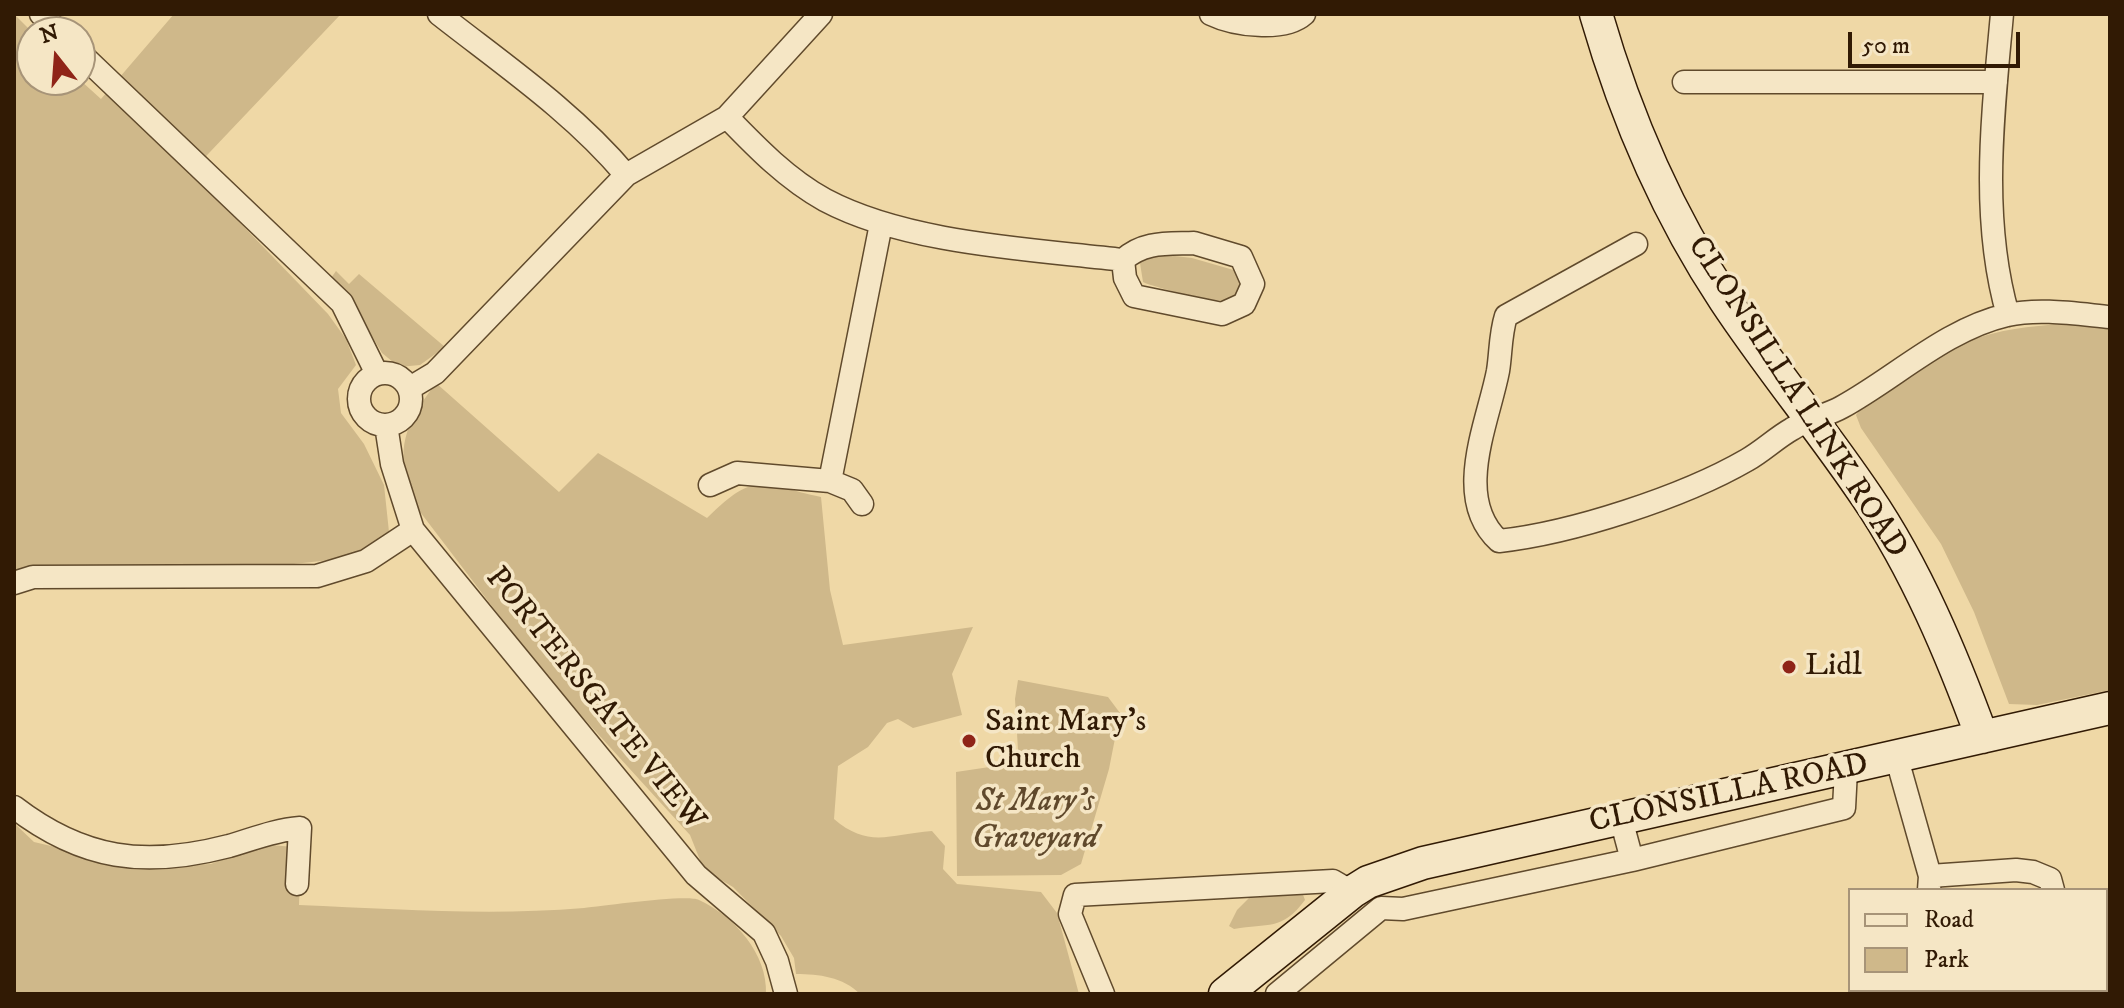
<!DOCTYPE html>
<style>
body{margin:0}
#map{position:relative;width:2124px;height:1008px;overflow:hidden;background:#efd8a6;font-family:"IM FELL DW Pica",serif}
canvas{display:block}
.frame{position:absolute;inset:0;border:16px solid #311a04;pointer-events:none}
.legend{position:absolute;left:1848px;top:888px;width:260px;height:104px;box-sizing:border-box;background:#f5e6c5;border:2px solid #a79478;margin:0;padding:10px 14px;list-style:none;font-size:24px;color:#311a04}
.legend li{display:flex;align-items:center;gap:16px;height:40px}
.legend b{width:40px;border:2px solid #a79478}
.north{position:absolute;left:16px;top:16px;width:80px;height:80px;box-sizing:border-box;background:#f5e6c5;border:2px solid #a79478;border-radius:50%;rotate:343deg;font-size:22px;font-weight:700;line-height:32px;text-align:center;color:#311a04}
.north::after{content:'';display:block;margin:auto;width:28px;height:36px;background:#8f2418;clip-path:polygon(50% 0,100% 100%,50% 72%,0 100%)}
.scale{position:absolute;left:1848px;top:32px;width:172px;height:36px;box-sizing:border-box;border:4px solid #311a04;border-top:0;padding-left:10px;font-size:24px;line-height:28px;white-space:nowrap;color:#311a04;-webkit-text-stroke:6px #f5e6c5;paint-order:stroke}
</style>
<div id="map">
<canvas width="2124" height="1008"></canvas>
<div class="frame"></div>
<ul class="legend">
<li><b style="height:10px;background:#f5e6c5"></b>Road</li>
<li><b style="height:22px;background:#cfb88a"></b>Park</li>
</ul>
<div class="north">N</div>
<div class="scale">50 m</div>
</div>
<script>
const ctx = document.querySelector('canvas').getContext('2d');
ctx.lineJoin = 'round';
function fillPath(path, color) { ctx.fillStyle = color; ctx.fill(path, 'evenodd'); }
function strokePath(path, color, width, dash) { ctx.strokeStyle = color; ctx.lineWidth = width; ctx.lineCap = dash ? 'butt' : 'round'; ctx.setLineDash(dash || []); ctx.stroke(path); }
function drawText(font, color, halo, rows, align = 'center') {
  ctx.font = font + ' "IM FELL DW Pica",serif'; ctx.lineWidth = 7; ctx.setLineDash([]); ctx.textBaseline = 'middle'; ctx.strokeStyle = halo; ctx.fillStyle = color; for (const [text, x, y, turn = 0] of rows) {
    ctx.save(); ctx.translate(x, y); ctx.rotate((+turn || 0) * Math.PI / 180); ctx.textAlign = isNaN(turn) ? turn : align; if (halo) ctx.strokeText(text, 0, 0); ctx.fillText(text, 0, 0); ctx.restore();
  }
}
fillPath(new Path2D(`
 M 14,14 L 32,32 L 32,80 L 80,80 L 101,99 L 174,14 L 341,14 L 191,172 L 328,314 L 346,339 L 356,365 L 338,389 L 341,413 L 364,444 L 384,485 L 389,532 L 349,558 L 247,569 L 14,573 Z
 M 1149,253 L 1192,258 L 1237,271 L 1247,291 C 1242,294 1236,300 1231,301 C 1218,303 1155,288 1143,282 L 1140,263 Z
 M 336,271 L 349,284 L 359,274 L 445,347 L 420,365 L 399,367 L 382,353 L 355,308 L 329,281 Z
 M 2090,323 L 2110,325 L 2110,690 L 2037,705 L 2009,704 L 1974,612 L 1941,544 L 1861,428 L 1856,415 C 1869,397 1884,387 1903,375 C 1965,332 2016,325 2090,323 Z
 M 436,383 L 559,492 L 598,453 L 707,518 C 756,470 759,484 821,497 L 830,590 L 843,645 L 973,627 L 952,674 L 962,715 L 913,728 L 898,719 L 887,723 L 868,747 L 838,766 L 834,819 C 869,849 890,834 932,831 L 945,846 L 943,869 L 957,884 L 1041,892 L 1057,913 L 1079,994 L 860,994 C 843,977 819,974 796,974 L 794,958 L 781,936 L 733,887 L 704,870 L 690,835 L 546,677 L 411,500 C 396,447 403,427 436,383 Z
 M 1018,680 L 1108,697 L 1120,713 L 1109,769 L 1081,864 L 1061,875 L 957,876 L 956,772 L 1003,765 L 1019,767 L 1015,699 Z
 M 14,823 L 34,842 L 141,867 L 211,864 L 259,844 L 294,847 L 300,876 L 299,905 C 395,909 488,916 584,908 C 604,906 687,894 699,900 C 734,916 768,954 766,994 L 14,992 Z
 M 1256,891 L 1302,892 L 1305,900 C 1282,931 1268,923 1234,929 L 1229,926 L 1237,910 Z`), '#cfb88a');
const street = new Path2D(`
 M 41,14 L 59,32
 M 439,14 C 504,65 573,112 626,175
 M 1211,14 C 1234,25 1284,32 1304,14
 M 2002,14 C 1993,114 1980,218 2008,315
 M 80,53 L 342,303 L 377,374
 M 1684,82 L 1996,82
 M 727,117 C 757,148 787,179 825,200 C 908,244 1030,249 1123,260
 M 1194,243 L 1241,257 L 1253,284 L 1244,304 L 1222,314 L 1134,296 L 1125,278 L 1123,260 C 1144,241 1167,244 1194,243 Z
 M 1636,244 L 1506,316 C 1500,335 1501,353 1498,371 C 1488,423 1452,498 1499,541 C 1572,533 1683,497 1747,460 C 1763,451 1776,438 1792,429 C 1807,419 1826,416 1842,407 C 1895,378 1946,329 2007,315 C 2039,308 2077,314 2110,317
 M359 399a26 26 0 1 1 52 0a26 26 0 1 1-52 0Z
 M 410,388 L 435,373 L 626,175 L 727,117 L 821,14
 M 386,425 L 392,464 L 413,530 L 696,875 L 764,933 L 777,961 L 786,994
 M 830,481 L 881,224
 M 710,485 L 737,473 L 830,481 L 852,490 L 862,504
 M 14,583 L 33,577 L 317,576 L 366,561 L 413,530
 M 1897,759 L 1930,876 L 1929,890
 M 14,807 C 83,860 145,868 229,846 C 253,839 275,830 300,828 L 297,884
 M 1621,819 L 1632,860
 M 1930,876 L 2016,870 L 2033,872 L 2050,879 L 2053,890
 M 1103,994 L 1070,914 L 1075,895 L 1333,881 L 1352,892
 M 1277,994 L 1381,908 L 1403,909 L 1632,860 L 1844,808 L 1846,770
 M 1920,994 L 1920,990
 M 2058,994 L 2058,990`);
const secondary = new Path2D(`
 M 1596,14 C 1625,114 1667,213 1725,300 C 1770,368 1822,430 1867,497 C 1916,569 1952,655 1982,737
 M 1225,994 L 1352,892 L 1368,882 L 1423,863 L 2110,708`);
strokePath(street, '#604a2c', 25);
strokePath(secondary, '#311a04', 35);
strokePath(street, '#f5e6c5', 22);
strokePath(secondary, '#f5e6c5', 32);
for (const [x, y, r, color] of [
 [1789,667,8,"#8f2418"],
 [969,741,8,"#8f2418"]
]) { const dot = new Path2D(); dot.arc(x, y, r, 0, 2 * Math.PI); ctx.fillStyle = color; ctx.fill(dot); strokePath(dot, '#f5e6c5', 3); }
drawText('32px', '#311a04', '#f5e6c5', [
 ["CLONSILLA LINK ROAD",1796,398,57],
 ["PORTERSGATE VIEW",594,700,51],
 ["CLONSILLA ROAD",1729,795,-12]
]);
drawText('32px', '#311a04', '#f5e6c5', [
 ["Lidl",1805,667],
 ["Saint Mary's",985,723],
 ["Church",985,760]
], 'left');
drawText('italic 32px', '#60492c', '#f5e6c5', [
 ["St Mary's",1035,803],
 ["Graveyard",1035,840]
]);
</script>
